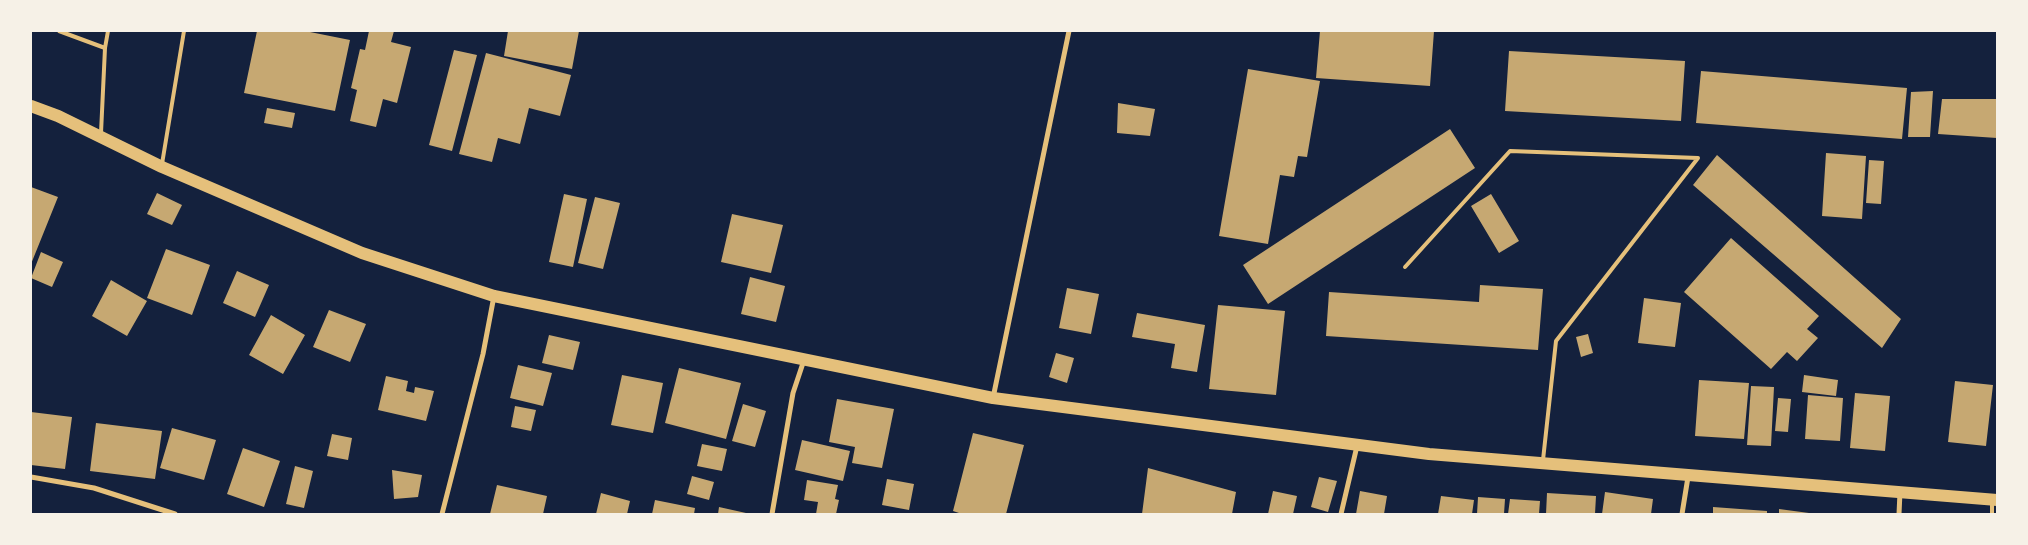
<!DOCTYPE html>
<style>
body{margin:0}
#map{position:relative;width:2028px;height:545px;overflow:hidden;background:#14213d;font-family:"Titillium Web",sans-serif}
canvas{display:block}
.frame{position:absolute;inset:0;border:32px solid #f6f1e7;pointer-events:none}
</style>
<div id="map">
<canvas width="2028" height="545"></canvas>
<div class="frame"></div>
</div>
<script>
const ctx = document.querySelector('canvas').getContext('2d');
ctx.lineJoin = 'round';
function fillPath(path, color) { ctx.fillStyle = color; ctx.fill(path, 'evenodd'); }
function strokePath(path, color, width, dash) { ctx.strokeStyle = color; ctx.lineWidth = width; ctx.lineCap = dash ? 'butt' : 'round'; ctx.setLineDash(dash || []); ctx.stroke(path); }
fillPath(new Path2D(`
 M 257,31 L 305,31 L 350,40 L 335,111 L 244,93 Z
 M 369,31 L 394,31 L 391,42 L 411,47 L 397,103 L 383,99 L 376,127 L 350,121 L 357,90 L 351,88 L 360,49 L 365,50 Z
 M 508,31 L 579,31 L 572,69 L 504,56 Z
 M 1320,31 L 1434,31 L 1430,86 L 1316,78 Z
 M 454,50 L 477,55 L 452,151 L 429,145 Z
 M 1509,51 L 1685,61 L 1681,121 L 1505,111 Z
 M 486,53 L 571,75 L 560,116 L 529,108 L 520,144 L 498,138 L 492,162 L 459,154 Z
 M 1248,69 L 1320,81 L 1307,157 L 1298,156 L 1294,177 L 1280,175 L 1268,244 L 1219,236 Z
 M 1701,71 L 1907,88 L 1902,139 L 1696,123 Z
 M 1933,91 L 1930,137 L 1908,137 L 1911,92 Z
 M 1942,99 L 1997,99 L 1997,138 L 1938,134 Z
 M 1118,103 L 1155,109 L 1150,136 L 1117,133 Z
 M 267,108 L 295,113 L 292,128 L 264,123 Z
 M 1450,129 L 1475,168 L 1268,304 L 1243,265 Z
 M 1826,153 L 1866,156 L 1862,219 L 1822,216 Z
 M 1717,155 L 1901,319 L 1882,348 L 1693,185 Z
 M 1869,160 L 1884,161 L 1881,204 L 1866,203 Z
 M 31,187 L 58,197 L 31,264 Z
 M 157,193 L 182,205 L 172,225 L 147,214 Z
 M 564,194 L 587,199 L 573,267 L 549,262 Z
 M 1491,194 L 1519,241 L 1499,253 L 1471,206 Z
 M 595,197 L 620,203 L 603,269 L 578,263 Z
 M 732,214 L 783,225 L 771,273 L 721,262 Z
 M 1731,238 L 1819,316 L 1807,329 L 1818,338 L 1797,361 L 1787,352 L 1771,369 L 1684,292 Z
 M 166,249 L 210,265 L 192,315 L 147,298 Z
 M 41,252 L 63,262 L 52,287 L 31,278 Z
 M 237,271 L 269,285 L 255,317 L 223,303 Z
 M 750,277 L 785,286 L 776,322 L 741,314 Z
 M 111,280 L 147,301 L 127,336 L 92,316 Z
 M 1480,285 L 1543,289 L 1538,350 L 1326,336 L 1329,292 L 1479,302 Z
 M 1067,288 L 1099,294 L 1091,334 L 1059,328 Z
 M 1644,298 L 1681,303 L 1675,347 L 1638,343 Z
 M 1218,305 L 1285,311 L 1276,395 L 1209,389 Z
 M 329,310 L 366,324 L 350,362 L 313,347 Z
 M 1137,313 L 1205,325 L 1197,372 L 1171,368 L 1175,344 L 1132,337 Z
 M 271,315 L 305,335 L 283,374 L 249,355 Z
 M 1588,334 L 1593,353 L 1581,357 L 1576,337 Z
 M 549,335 L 580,342 L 573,370 L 542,363 Z
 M 1056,353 L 1074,358 L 1067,383 L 1049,377 Z
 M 518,365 L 552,373 L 543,406 L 510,398 Z
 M 679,368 L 741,383 L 726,439 L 665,423 Z
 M 622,375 L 663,383 L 653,433 L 611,425 Z
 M 1804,375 L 1838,380 L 1836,396 L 1802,392 Z
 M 386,376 L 408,381 L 406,391 L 414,393 L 415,387 L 434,391 L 426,421 L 378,410 Z
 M 1699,380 L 1749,383 L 1744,439 L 1695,436 Z
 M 1955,381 L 1993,385 L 1986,446 L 1948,442 Z
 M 1751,386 L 1774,387 L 1771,446 L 1747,445 Z
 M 1855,393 L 1890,396 L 1885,451 L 1850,448 Z
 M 1808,395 L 1843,398 L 1840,441 L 1805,439 Z
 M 1778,398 L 1791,399 L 1788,432 L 1775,431 Z
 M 837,399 L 894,409 L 882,468 L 852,463 L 855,447 L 829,442 Z
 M 743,404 L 766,411 L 755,447 L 732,441 Z
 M 515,406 L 536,410 L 531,431 L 511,427 Z
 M 31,412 L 72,417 L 65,469 L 31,465 Z
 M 96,423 L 162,431 L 155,479 L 90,471 Z
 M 172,428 L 216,440 L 204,480 L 160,468 Z
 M 973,433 L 1024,445 L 1006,514 L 962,514 L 953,511 Z
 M 332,434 L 352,438 L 348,460 L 327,456 Z
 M 802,440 L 850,451 L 843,481 L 795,470 Z
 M 702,444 L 727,449 L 722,471 L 697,466 Z
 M 243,448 L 280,461 L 264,507 L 227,494 Z
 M 295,466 L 313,471 L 304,508 L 286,504 Z
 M 1148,468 L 1236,492 L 1232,514 L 1142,514 Z
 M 392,470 L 422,475 L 418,497 L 394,499 Z
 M 692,476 L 714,482 L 709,500 L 687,494 Z
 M 1319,477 L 1337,481 L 1328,512 L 1311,507 Z
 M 887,479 L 914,484 L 909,510 L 882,505 Z
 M 807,480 L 838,485 L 835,499 L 839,500 L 836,514 L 816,514 L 818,502 L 804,500 Z
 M 497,485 L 547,496 L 543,514 L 490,514 Z
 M 1273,491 L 1297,496 L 1293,514 L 1268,514 Z
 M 1360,491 L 1387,496 L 1384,514 L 1356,514 Z
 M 1605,492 L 1653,499 L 1651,514 L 1602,514 Z
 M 601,493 L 630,501 L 627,514 L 596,514 Z
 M 1547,493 L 1596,496 L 1595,514 L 1546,514 Z
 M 1441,496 L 1474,500 L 1472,514 L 1438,514 Z
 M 1478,497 L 1505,499 L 1504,514 L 1477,514 Z
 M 1510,499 L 1540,501 L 1539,514 L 1508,514 Z
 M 655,500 L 695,508 L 694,514 L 652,514 Z
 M 719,507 L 746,513 L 746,514 L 718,514 Z
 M 1713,507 L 1767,511 L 1767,514 L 1713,514 Z
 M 1779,509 L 1809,513 L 1809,514 L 1779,514 Z`), '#c6a872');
strokePath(new Path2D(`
 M 59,31 L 105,48
 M 101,133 L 105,48 L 108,31
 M 162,164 L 184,31
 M 1405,267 L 1510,151 L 1698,158 L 1556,341 L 1543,460
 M 1992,501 L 1992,514`), '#e5c07b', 4);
strokePath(new Path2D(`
 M 993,398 L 1069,31
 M 31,477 L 94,488 L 175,514
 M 442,514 L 483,354 L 494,296
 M 772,514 L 793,393 L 804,360
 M 1341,514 L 1357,446
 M 1682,514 L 1688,477
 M 1899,514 L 1900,492`), '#e5c07b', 5);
strokePath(new Path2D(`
 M 31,106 L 58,116 L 162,167 L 362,253 L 494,296 L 993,398 L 1429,454 L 1997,500`), '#e5c07b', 12);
</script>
